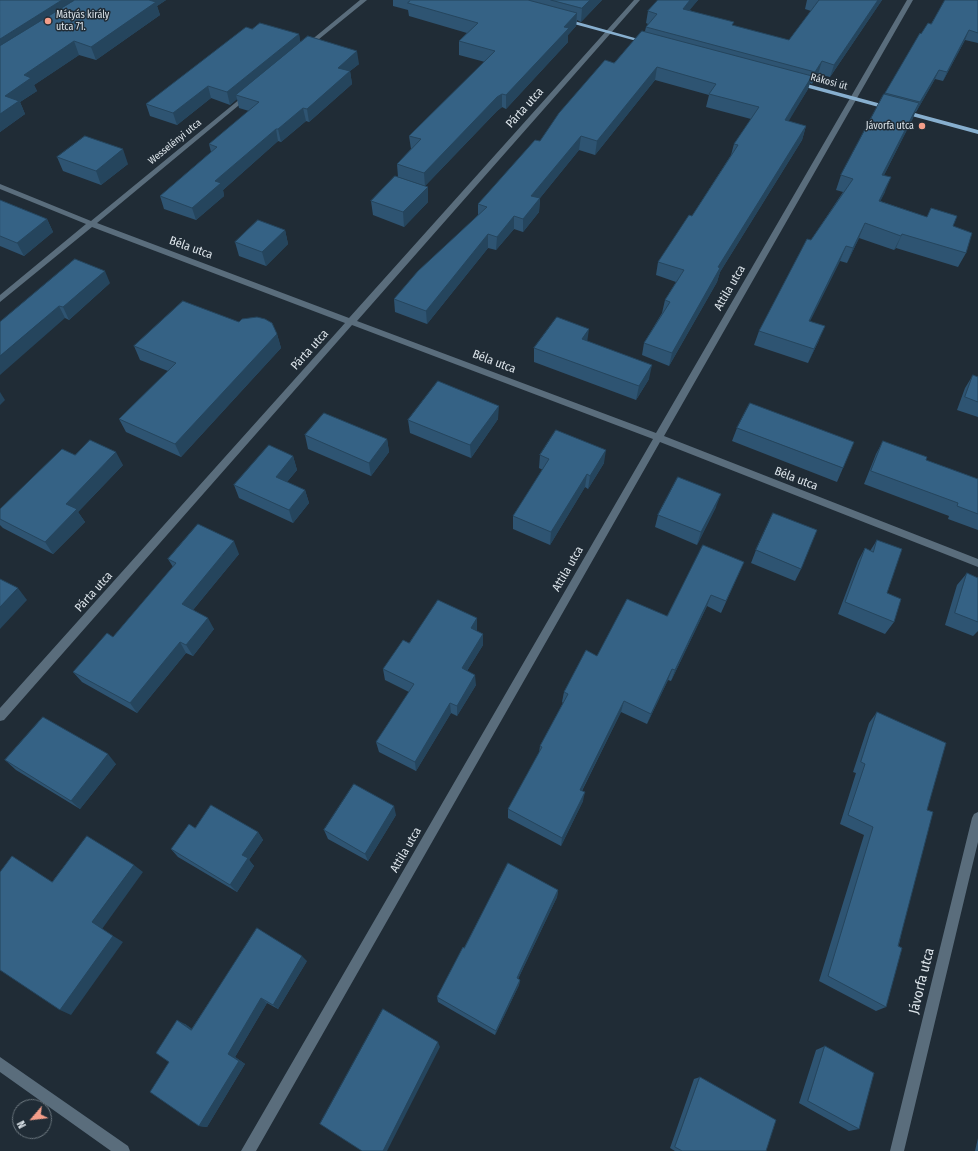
<!DOCTYPE html>
<meta charset="utf-8">
<style>
body{margin:0}
#map{position:relative;width:978px;height:1151px;overflow:hidden;background:#202c36;font-family:"Fira Sans Condensed",sans-serif}
canvas{display:block}
.north{position:absolute;left:12px;top:1099px;width:40px;height:40px;box-sizing:border-box;background:#202c36;border:1px solid #6b767e;border-radius:50%;rotate:242deg;font-size:11px;font-weight:700;line-height:16px;text-align:center;color:#dce4ea}
.north::after{content:'';display:block;margin:auto;width:14px;height:18px;background:#f49e8a;clip-path:polygon(50% 0,100% 100%,50% 72%,0 100%)}
</style>
<div id="map">
<canvas width="978" height="1151"></canvas>
<div class="north">N</div>
</div>
<script>
const ctx = document.querySelector('canvas').getContext('2d');
ctx.lineJoin = 'round';
function fillPath(path, color) { ctx.fillStyle = color; ctx.fill(path, 'evenodd'); }
function strokePath(path, color, width, dash) { ctx.strokeStyle = color; ctx.lineWidth = width; ctx.lineCap = dash ? 'butt' : 'round'; ctx.setLineDash(dash || []); ctx.stroke(path); }
function drawText(font, color, halo, rows, align = 'center') {
  ctx.font = font + ' "Fira Sans Condensed",sans-serif'; ctx.lineWidth = 3; ctx.setLineDash([]); ctx.textBaseline = 'middle'; ctx.strokeStyle = halo; ctx.fillStyle = color; for (const [text, x, y, turn = 0] of rows) {
    ctx.save(); ctx.translate(x, y); ctx.rotate((+turn || 0) * Math.PI / 180); ctx.textAlign = isNaN(turn) ? turn : align; if (halo) ctx.strokeText(text, 0, 0); ctx.fillText(text, 0, 0); ctx.restore();
  }
}
fillPath(new Path2D(`
 M 360,0 L 367,0 L 308,48 L 304,48 L 304,46 Z
 M 634,0 L 640,0 L 357,321 L 656,433 L 907,0 L 913,0 L 664,436 L 978,559 L 978,567 L 660,442 L 256,1151 L 241,1151 L 653,439 L 352,325 L 4,720 L 0,721 L 0,708 L 345,323 L 92,227 L 0,302 L 0,295 L 86,224 L 0,189 L 0,184 L 91,221 L 246,94 L 250,94 L 250,96 L 97,223 L 349,318 Z
 M 978,812 L 978,842 L 904,1151 L 890,1151 L 972,818 L 974,814 Z
 M 0,1057 L 128,1146 L 130,1151 L 111,1151 L 0,1072 Z`), '#5a6d7c');
fillPath(new Path2D(`
 M 563,19 L 567,19 L 649,42 L 644,43 L 563,21 Z
 M 796,81 L 978,130 L 978,134 L 794,84 L 793,83 Z`), '#87afcf');
fillPath(new Path2D(`
 M 0,0 L 166,0 L 157,6 L 160,15 L 96,60 L 79,55 L 34,85 L 37,91 L 20,102 L 25,114 L 0,132 Z
 M 393,0 L 602,0 L 581,22 L 577,20 L 576,26 L 568,35 L 568,42 L 506,109 L 502,107 L 497,111 L 425,186 L 398,177 L 397,164 L 411,149 L 409,136 L 485,62 L 459,55 L 459,41 L 467,33 L 409,16 L 408,10 L 393,6 Z
 M 658,0 L 698,0 L 689,10 L 733,26 L 789,40 L 811,11 L 805,9 L 807,0 L 882,0 L 830,77 L 818,74 L 812,84 L 810,83 L 808,89 L 788,121 L 806,126 L 802,140 L 720,272 L 717,282 L 669,366 L 642,355 L 644,343 L 662,313 L 665,300 L 676,282 L 656,275 L 658,262 L 692,216 L 731,155 L 734,144 L 751,119 L 706,107 L 709,95 L 655,80 L 595,155 L 579,150 L 540,198 L 539,212 L 523,232 L 514,229 L 496,250 L 488,248 L 427,324 L 395,312 L 394,299 L 478,215 L 478,204 L 540,141 L 614,63 L 645,31 L 646,27 L 648,24 L 646,23 L 648,11 Z
 M 978,0 L 978,43 L 965,40 L 943,81 L 935,79 L 916,112 L 915,112 L 913,118 L 884,175 L 885,192 L 880,201 L 953,226 L 966,253 L 958,267 L 896,248 L 894,250 L 859,238 L 847,263 L 840,261 L 810,321 L 819,340 L 808,363 L 754,345 L 759,331 L 811,240 L 843,192 L 836,190 L 841,175 L 885,93 L 921,34 L 931,24 Z
 M 252,29 L 299,34 L 300,42 L 359,64 L 350,71 L 352,84 L 309,122 L 306,121 L 281,142 L 278,141 L 223,190 L 224,196 L 196,220 L 164,209 L 160,196 L 211,152 L 209,144 L 249,111 L 239,108 L 237,99 L 230,105 L 211,98 L 177,125 L 150,116 L 146,104 Z
 M 57,157 L 128,164 L 101,185 L 63,171 Z
 M 0,200 L 47,219 L 53,232 L 24,256 L 0,246 Z
 M 371,201 L 428,202 L 404,227 L 373,215 Z
 M 285,230 L 288,244 L 266,266 L 239,256 L 235,242 Z
 M 110,283 L 69,320 L 65,318 L 0,322 Z
 M 239,322 L 277,334 L 281,348 L 181,457 L 126,432 L 119,419 L 168,371 L 140,360 L 134,346 Z
 M 534,348 L 649,379 L 636,400 L 534,362 Z
 M 973,375 L 978,377 L 978,417 L 957,410 L 965,388 Z
 M 498,419 L 471,458 L 410,433 L 408,420 Z
 M 737,428 L 843,468 L 837,482 L 732,441 Z
 M 305,435 L 387,439 L 389,452 L 371,476 L 308,449 Z
 M 883,441 L 926,460 L 978,479 L 978,530 L 948,519 L 949,516 L 864,484 L 876,454 Z
 M 75,455 L 123,465 L 78,512 L 85,522 L 53,554 L 3,528 L 0,525 L 0,509 Z
 M 540,455 L 604,463 L 588,489 L 585,487 L 550,545 L 513,529 L 513,516 L 543,470 L 539,468 Z
 M 293,456 L 297,470 L 287,482 L 305,490 L 309,503 L 293,523 L 239,498 L 234,485 Z
 M 716,507 L 697,545 L 655,527 L 658,515 Z
 M 877,540 L 887,593 L 894,622 L 885,634 L 838,614 L 858,561 L 865,548 L 870,551 Z
 M 756,550 L 801,569 L 795,581 L 751,563 Z
 M 239,554 L 193,610 L 214,629 L 193,656 L 186,653 L 137,713 L 82,682 L 73,672 L 113,637 L 173,567 L 168,559 Z
 M 744,562 L 721,613 L 707,606 L 671,681 L 668,680 L 647,724 L 621,712 L 582,791 L 583,801 L 561,846 L 508,818 L 508,809 L 539,753 L 540,746 L 563,703 L 562,702 L 564,692 L 597,656 L 667,616 Z
 M 967,573 L 978,578 L 978,631 L 973,636 L 945,625 L 957,585 Z
 M 477,618 L 477,629 L 476,631 L 483,634 L 483,645 L 467,671 L 476,685 L 457,716 L 451,713 L 416,771 L 379,752 L 376,742 L 409,692 L 385,680 L 383,669 L 409,643 Z
 M 877,712 L 927,810 L 886,1007 L 876,1011 L 819,981 L 864,835 L 840,824 L 856,773 L 853,772 L 869,723 Z
 M 5,760 L 116,764 L 80,809 L 16,770 Z
 M 396,815 L 368,861 L 328,839 L 324,830 Z
 M 195,828 L 258,832 L 263,840 L 249,860 L 254,866 L 237,892 L 178,857 L 171,849 Z
 M 558,890 L 557,897 L 518,979 L 520,980 L 519,985 L 495,1035 L 438,1002 L 437,997 L 464,948 Z
 M 307,961 L 278,1009 L 267,1003 L 235,1057 L 245,1064 L 207,1127 L 199,1126 L 169,1062 L 185,1024 L 192,1029 Z
 M 825,1046 L 859,1129 L 849,1131 L 799,1103 L 816,1050 Z
 M 700,1077 L 766,1151 L 675,1151 L 670,1148 L 694,1079 Z
 M 978,1138 L 978,1151 L 975,1151 Z`), '#2e5472');
fillPath(new Path2D(`
 M 62,0 L 87,0 L 0,56 L 0,39 Z
 M 145,0 L 166,0 L 157,6 L 160,15 L 96,60 L 91,47 Z
 M 590,0 L 602,0 L 581,22 L 582,8 Z
 M 690,0 L 698,0 L 681,21 L 683,9 Z
 M 878,0 L 882,0 L 830,77 L 834,65 Z
 M 577,13 L 576,26 L 568,35 L 568,42 L 506,109 L 506,95 L 564,27 Z
 M 969,30 L 965,40 L 943,81 L 947,72 Z
 M 299,34 L 301,46 L 236,95 L 237,99 L 230,105 L 227,92 Z
 M 74,41 L 79,55 L 34,85 L 37,91 L 20,102 L 25,114 L 0,132 L 0,114 L 5,96 L 24,75 Z
 M 357,51 L 359,64 L 350,71 L 352,84 L 309,122 L 307,109 L 338,68 Z
 M 822,61 L 818,74 L 812,84 L 815,72 Z
 M 657,67 L 655,80 L 595,155 L 597,141 Z
 M 939,70 L 935,79 L 916,112 L 920,102 Z
 M 812,76 L 808,89 L 781,134 L 785,120 Z
 M 208,86 L 211,98 L 177,125 L 173,113 Z
 M 502,94 L 502,107 L 497,111 L 425,186 L 424,173 L 497,97 Z
 M 919,103 L 913,118 L 877,189 L 882,175 Z
 M 303,108 L 306,121 L 281,142 L 278,129 Z
 M 806,126 L 802,140 L 720,272 L 717,282 L 669,366 L 672,353 L 718,267 Z
 M 276,129 L 278,141 L 223,190 L 224,196 L 196,220 L 192,208 L 215,181 Z
 M 581,136 L 579,150 L 531,209 L 531,196 Z
 M 123,149 L 128,164 L 101,185 L 96,171 Z
 M 891,177 L 885,192 L 873,216 L 879,201 Z
 M 428,187 L 428,202 L 404,227 L 403,212 Z
 M 540,198 L 539,212 L 523,232 L 523,219 Z
 M 514,216 L 514,229 L 496,250 L 497,237 Z
 M 47,219 L 53,232 L 24,256 L 17,243 Z
 M 865,223 L 859,238 L 847,263 L 853,248 Z
 M 285,230 L 288,244 L 266,266 L 262,252 Z
 M 488,234 L 488,248 L 427,324 L 426,311 Z
 M 902,234 L 896,248 L 894,250 Z
 M 846,246 L 840,261 L 803,335 L 809,321 Z
 M 105,271 L 110,283 L 69,320 L 63,307 Z
 M 59,306 L 65,318 L 0,375 L 0,356 Z
 M 825,326 L 819,340 L 808,363 L 814,349 Z
 M 589,329 L 587,343 L 582,339 Z
 M 277,334 L 281,348 L 181,457 L 175,444 Z
 M 652,365 L 649,379 L 636,400 L 639,386 Z
 M 0,392 L 5,400 L 0,405 Z
 M 499,406 L 498,419 L 471,458 L 470,445 Z
 M 387,439 L 389,452 L 371,476 L 369,463 Z
 M 606,450 L 604,463 L 588,489 L 590,476 Z
 M 116,452 L 123,465 L 78,512 L 85,522 L 53,554 L 45,542 L 66,504 Z
 M 293,456 L 297,470 L 280,490 L 276,477 Z
 M 587,474 L 585,487 L 550,545 L 551,532 Z
 M 305,490 L 309,503 L 293,523 L 289,510 Z
 M 721,494 L 716,507 L 697,545 L 701,532 Z
 M 234,541 L 239,554 L 188,616 L 182,604 Z
 M 18,588 L 27,600 L 0,629 L 0,607 Z
 M 711,595 L 707,606 L 671,681 L 675,670 Z
 M 208,618 L 214,629 L 193,656 L 186,645 Z
 M 477,618 L 477,629 L 471,640 L 471,628 Z
 M 483,634 L 483,645 L 462,679 L 462,668 Z
 M 180,642 L 186,653 L 137,713 L 130,703 Z
 M 672,669 L 668,680 L 647,724 L 651,714 Z
 M 475,675 L 476,685 L 457,716 L 457,706 Z
 M 624,701 L 621,712 L 578,798 L 580,790 Z
 M 450,703 L 451,713 L 416,771 L 415,762 Z
 M 108,754 L 116,764 L 80,809 L 71,801 Z
 M 585,792 L 583,801 L 561,846 L 562,838 Z
 M 394,806 L 396,815 L 368,861 L 365,854 Z
 M 258,832 L 263,840 L 249,860 L 254,866 L 237,892 L 230,885 L 242,855 Z
 M 134,865 L 143,872 L 102,929 L 123,942 L 71,1015 L 60,1010 L 92,922 Z
 M 558,890 L 557,897 L 516,983 L 517,978 Z
 M 302,956 L 307,961 L 278,1009 L 273,1005 Z
 M 520,980 L 519,985 L 495,1035 L 496,1031 Z
 M 261,998 L 267,1003 L 235,1057 L 245,1064 L 207,1127 L 199,1126 L 228,1054 Z
 M 177,1020 L 185,1024 L 199,1034 L 191,1030 Z
 M 438,1042 L 440,1047 L 387,1151 L 383,1151 Z`), '#25455d');
const building = new Path2D(`
 M 0,0 L 62,0 L 0,39 Z
 M 75,0 L 149,0 L 156,2 L 91,47 L 74,41 L 24,75 L 31,78 L 5,96 L 19,101 L 0,114 L 0,46 Z
 M 411,0 L 528,0 L 577,13 L 564,27 L 569,28 L 506,95 L 502,94 L 497,97 L 424,173 L 397,164 L 421,139 L 409,136 L 495,51 L 459,41 L 478,23 L 408,3 Z
 M 551,0 L 590,0 L 582,8 Z
 M 658,0 L 690,0 L 683,9 L 734,22 L 732,25 L 789,40 L 819,0 L 878,0 L 834,65 L 822,61 L 815,72 L 646,27 L 657,14 L 648,11 Z
 M 945,0 L 978,0 L 978,33 L 969,30 L 947,72 L 939,70 L 920,102 L 885,93 L 920,33 L 921,34 L 928,23 L 931,24 Z
 M 260,23 L 299,34 L 227,92 L 208,86 L 173,113 L 146,104 L 246,27 L 252,29 Z
 M 642,31 L 812,76 L 785,120 L 806,126 L 718,267 L 720,268 L 672,353 L 644,343 L 670,302 L 665,300 L 684,270 L 658,262 L 689,215 L 692,216 L 738,145 L 734,144 L 759,107 L 709,94 L 716,84 L 657,67 L 597,141 L 581,136 L 531,196 L 540,198 L 523,219 L 514,216 L 497,237 L 488,234 L 426,311 L 394,299 L 418,271 L 487,207 L 478,204 L 535,140 L 540,141 L 559,113 L 605,60 L 614,63 Z
 M 308,36 L 357,51 L 338,68 L 350,71 L 307,109 L 303,108 L 278,129 L 276,129 L 215,181 L 221,183 L 192,208 L 160,196 L 217,147 L 209,144 L 259,102 L 236,95 Z
 M 884,94 L 919,103 L 882,175 L 891,177 L 879,201 L 927,217 L 931,208 L 957,216 L 953,226 L 972,233 L 966,253 L 902,234 L 901,236 L 865,223 L 853,248 L 846,246 L 809,321 L 825,326 L 814,349 L 759,331 L 807,239 L 811,240 L 853,179 L 841,175 Z
 M 85,136 L 123,149 L 96,171 L 57,157 Z
 M 395,176 L 428,187 L 403,212 L 371,201 Z
 M 0,200 L 47,219 L 17,243 L 0,236 Z
 M 258,220 L 285,230 L 262,252 L 235,242 Z
 M 75,259 L 105,271 L 63,307 L 59,306 L 0,356 L 0,322 Z
 M 183,301 L 239,322 L 242,319 L 257,317 L 265,319 L 272,323 L 277,334 L 175,444 L 119,419 L 176,363 L 134,346 Z
 M 557,317 L 589,329 L 582,339 L 652,365 L 639,386 L 534,348 Z
 M 973,375 L 978,377 L 978,402 L 965,397 Z
 M 438,381 L 499,406 L 470,445 L 408,420 Z
 M 750,403 L 854,442 L 843,468 L 737,428 Z
 M 324,413 L 387,439 L 369,463 L 305,435 Z
 M 556,430 L 606,450 L 590,476 L 587,474 L 551,532 L 513,516 L 549,459 L 540,455 Z
 M 90,440 L 116,452 L 66,504 L 77,509 L 45,542 L 0,519 L 0,509 L 62,449 L 75,455 Z
 M 883,441 L 927,457 L 926,460 L 978,479 L 978,514 L 957,506 L 958,503 L 871,471 Z
 M 269,445 L 293,456 L 276,477 L 305,490 L 289,510 L 234,485 Z
 M 678,477 L 721,494 L 701,532 L 658,515 Z
 M 773,513 L 817,530 L 801,569 L 756,550 Z
 M 198,524 L 234,541 L 182,604 L 208,618 L 186,645 L 180,642 L 130,703 L 73,672 L 107,633 L 113,637 L 176,563 L 168,559 Z
 M 877,540 L 902,549 L 887,593 L 901,599 L 894,622 L 845,602 L 865,548 L 873,552 Z
 M 703,545 L 744,562 L 726,601 L 711,595 L 675,670 L 672,669 L 651,714 L 624,701 L 580,790 L 585,792 L 562,838 L 508,809 L 542,747 L 540,746 L 568,694 L 564,692 L 586,650 L 597,656 L 627,599 L 667,616 Z
 M 967,573 L 978,578 L 978,622 L 955,613 Z
 M 0,579 L 18,588 L 0,607 Z
 M 438,600 L 477,618 L 471,628 L 483,634 L 462,668 L 475,675 L 457,706 L 450,703 L 415,762 L 376,742 L 414,684 L 383,669 L 403,640 L 409,643 Z
 M 877,712 L 946,743 L 927,810 L 933,812 L 898,946 L 902,948 L 886,1007 L 828,976 L 873,827 L 848,815 L 865,764 L 861,762 Z
 M 43,717 L 108,754 L 71,801 L 5,760 Z
 M 354,784 L 394,806 L 365,854 L 324,830 Z
 M 211,805 L 258,832 L 242,855 L 248,858 L 230,885 L 171,849 L 189,824 L 195,828 Z
 M 87,836 L 134,865 L 92,922 L 113,936 L 60,1010 L 0,970 L 0,872 L 12,856 L 52,882 Z
 M 508,863 L 558,890 L 517,978 L 520,980 L 496,1031 L 437,997 L 463,947 L 464,948 Z
 M 257,928 L 302,956 L 273,1005 L 261,998 L 228,1054 L 239,1061 L 199,1126 L 150,1092 L 169,1062 L 156,1053 L 177,1020 L 191,1030 Z
 M 383,1009 L 438,1042 L 383,1151 L 362,1151 L 320,1124 Z
 M 825,1046 L 874,1073 L 859,1129 L 808,1101 Z
 M 700,1077 L 776,1120 L 766,1151 L 682,1151 L 675,1147 Z`);
fillPath(building, '#356285');
strokePath(building, '#25455d', 1);
for (const [x, y, r, color] of [
 [48,21,4,"#f49e8a"],
 [922,126,4,"#f49e8a"]
]) { const dot = new Path2D(); dot.arc(x, y, r, 0, 2 * Math.PI); ctx.fillStyle = color; ctx.fill(dot); strokePath(dot, '#202c36', 1.5); }
drawText('10px', '#dce4ea', '#202c36', [
 ["Mátyás király",56,15],
 ["utca 71.",56,27],
 ["Jávorfa utca",914,126,"right"]
], 'left');
drawText('10px', '#dce4ea', '#202c36', [
 ["Rákosi út",829,82,15],
 ["Wesselényi utca",175,142,-39]
]);
drawText('12px', '#dce4ea', '#202c36', [
 ["Párta utca",525,108,-48],
 ["Béla utca",191,248,20],
 ["Attila utca",730,288,-60],
 ["Párta utca",310,350,-48],
 ["Béla utca",494,362,21],
 ["Béla utca",796,479,21],
 ["Attila utca",568,569,-60],
 ["Párta utca",94,592,-48],
 ["Attila utca",406,850,-60]
]);
drawText('14px', '#dce4ea', '#202c36', [
 ["Jávorfa utca",922,981,-76]
]);
</script>
